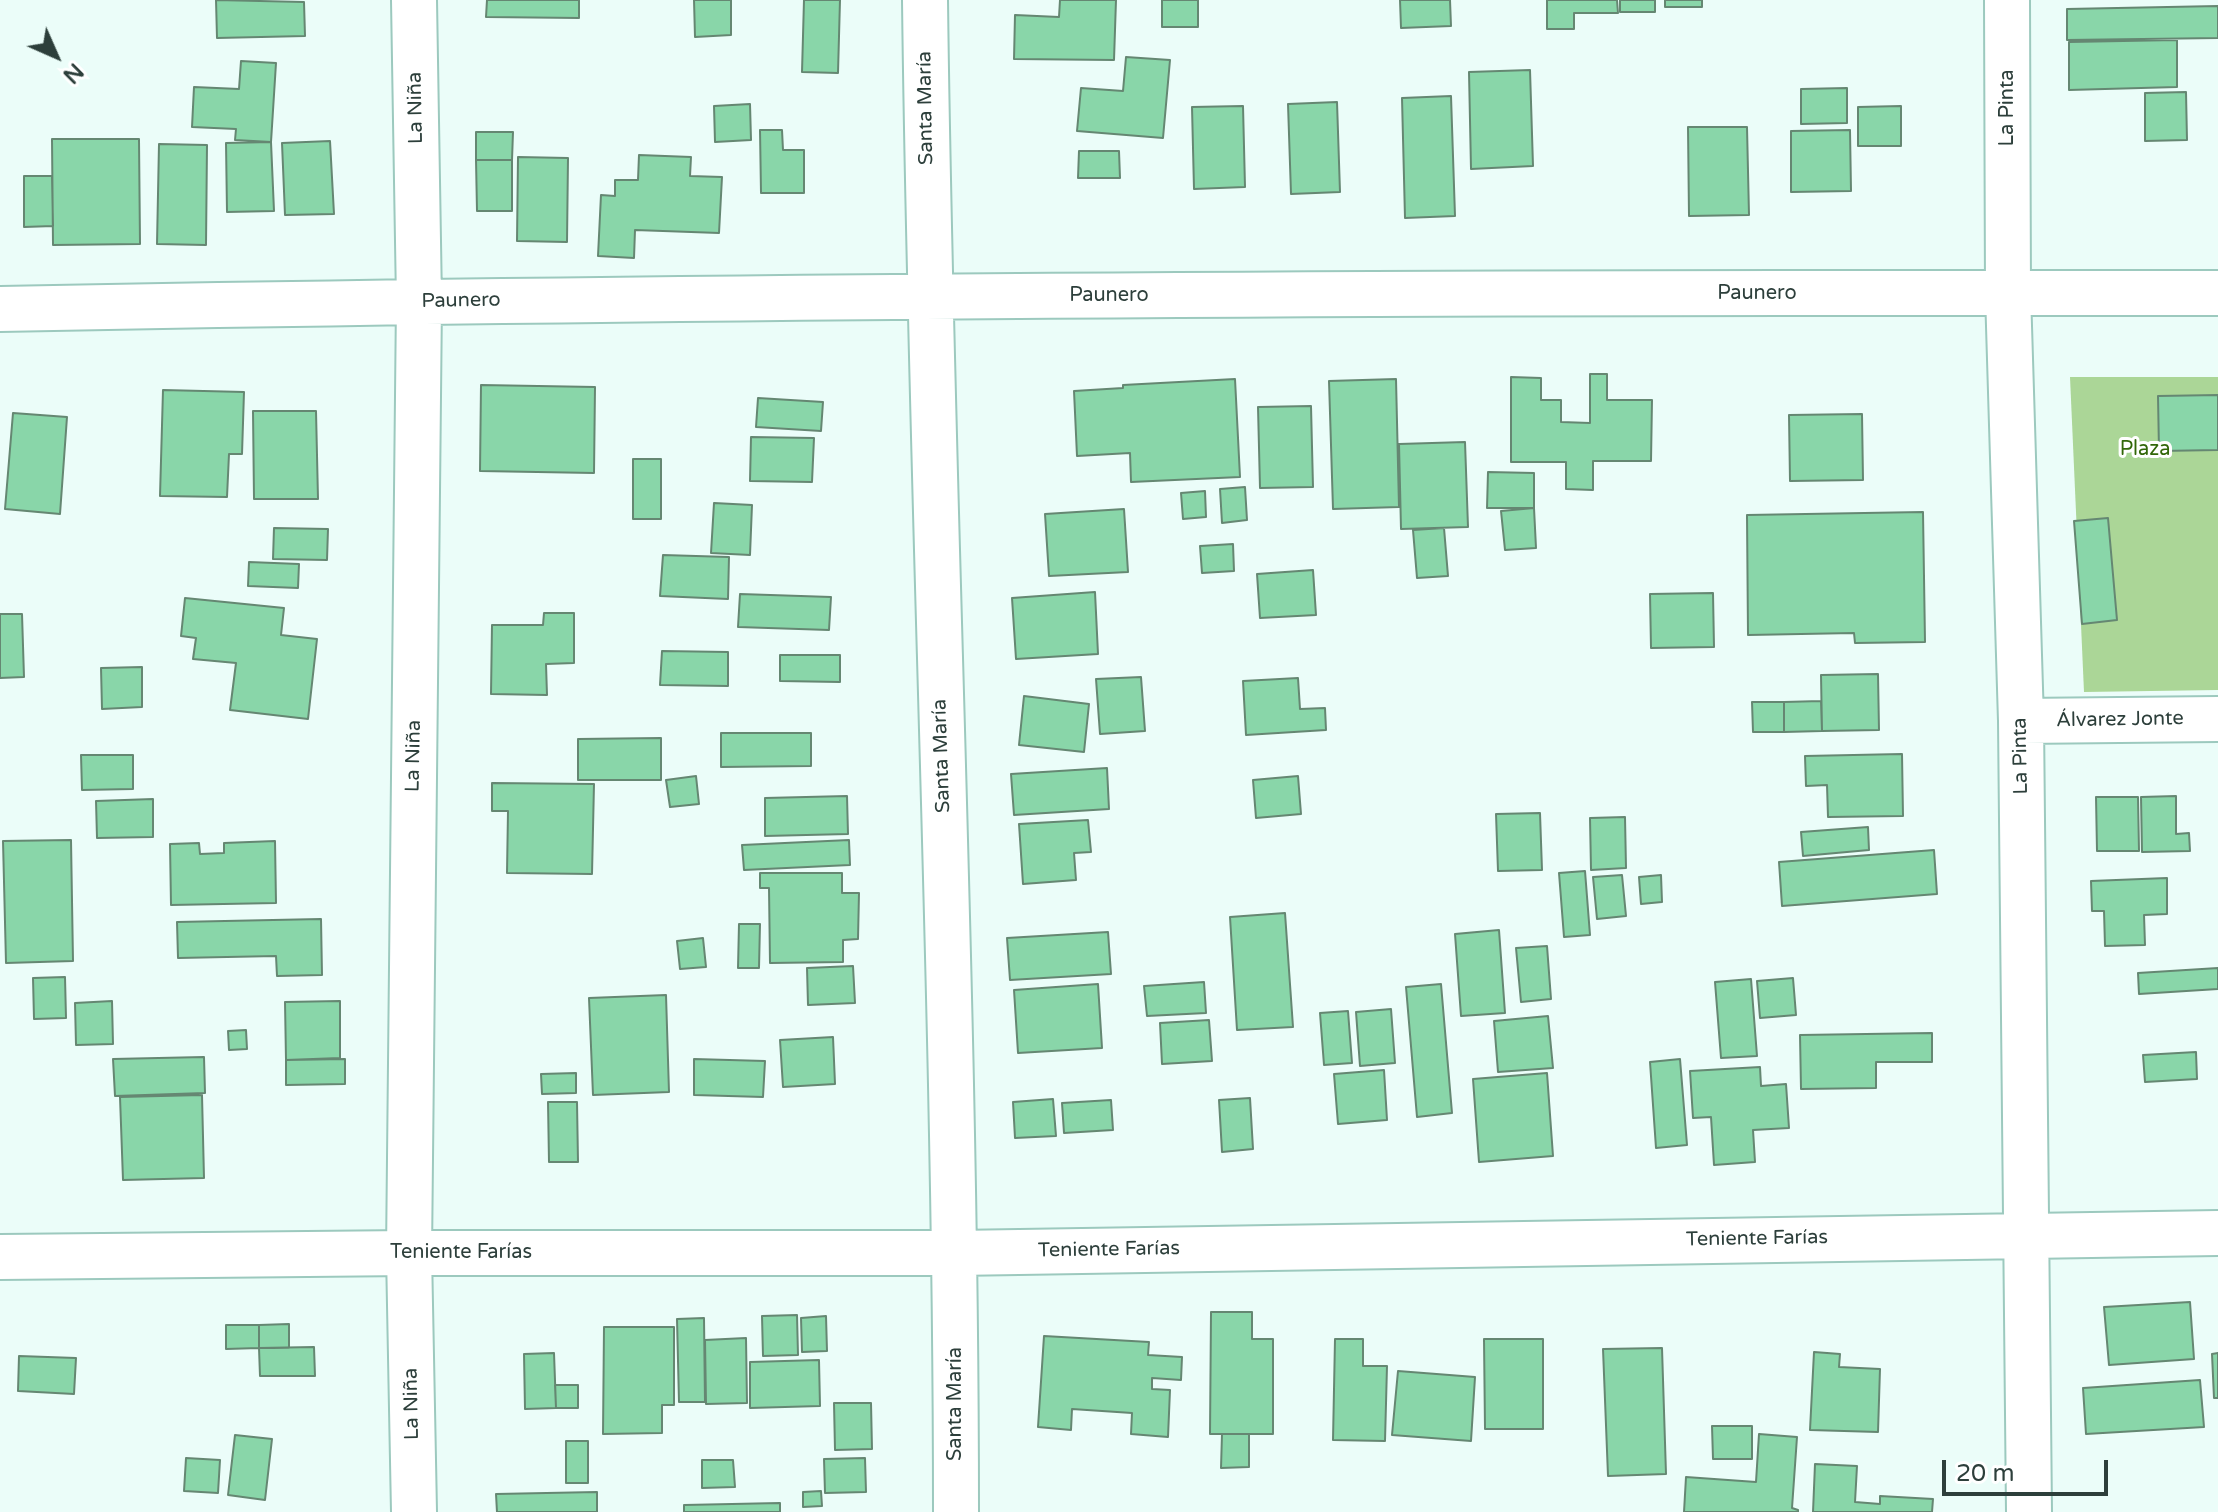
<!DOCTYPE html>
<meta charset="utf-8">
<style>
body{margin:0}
#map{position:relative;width:2218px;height:1512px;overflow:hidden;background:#ebfdf9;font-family:"Varela Round",sans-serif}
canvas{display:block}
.north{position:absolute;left:16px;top:16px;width:80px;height:80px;-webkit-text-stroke:6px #fff;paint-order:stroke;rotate:135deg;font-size:22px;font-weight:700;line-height:32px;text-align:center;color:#2d3f3b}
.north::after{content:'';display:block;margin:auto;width:28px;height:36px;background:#2d3f3b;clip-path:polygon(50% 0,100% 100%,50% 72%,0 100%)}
.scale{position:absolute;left:1942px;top:1460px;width:166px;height:36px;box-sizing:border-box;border:4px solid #2d3f3b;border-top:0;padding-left:10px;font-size:24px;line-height:28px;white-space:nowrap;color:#2d3f3b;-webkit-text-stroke:6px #fff;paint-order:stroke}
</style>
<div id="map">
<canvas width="2218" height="1512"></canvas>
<div class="north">N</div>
<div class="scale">20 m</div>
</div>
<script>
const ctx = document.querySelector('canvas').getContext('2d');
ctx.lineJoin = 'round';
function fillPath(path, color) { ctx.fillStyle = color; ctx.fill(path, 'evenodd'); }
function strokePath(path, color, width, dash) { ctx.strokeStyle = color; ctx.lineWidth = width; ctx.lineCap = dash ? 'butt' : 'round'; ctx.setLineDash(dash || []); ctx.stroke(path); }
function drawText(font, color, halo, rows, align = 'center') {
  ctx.font = font + ' "Varela Round",sans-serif'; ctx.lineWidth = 6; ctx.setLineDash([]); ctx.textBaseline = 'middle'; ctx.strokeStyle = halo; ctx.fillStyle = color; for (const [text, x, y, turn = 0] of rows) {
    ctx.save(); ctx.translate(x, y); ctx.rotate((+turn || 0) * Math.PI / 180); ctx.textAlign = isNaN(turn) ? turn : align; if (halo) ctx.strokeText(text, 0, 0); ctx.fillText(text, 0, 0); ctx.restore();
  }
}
fillPath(new Path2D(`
 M 2070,377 L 2218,377 L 2218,690 L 2084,692 Z`), '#abd697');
const building = new Path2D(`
 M 216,0 L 304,2 L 305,36 L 217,38 Z
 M 487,0 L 579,0 L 579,18 L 486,17 Z
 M 694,0 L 731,0 L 731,35 L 695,37 Z
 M 804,0 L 840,0 L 838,73 L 802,72 Z
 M 1060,0 L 1116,0 L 1114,60 L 1014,59 L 1015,15 L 1059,17 Z
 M 1162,0 L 1198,0 L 1198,27 L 1162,27 Z
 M 1400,0 L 1450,0 L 1451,26 L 1401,28 Z
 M 1547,0 L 1617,0 L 1618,13 L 1574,13 L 1574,29 L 1547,29 Z
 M 1620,0 L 1655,0 L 1655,12 L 1620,12 Z
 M 1665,0 L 1702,0 L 1702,7 L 1665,7 Z
 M 2218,6 L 2218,38 L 2067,40 L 2067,9 Z
 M 2177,40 L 2177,87 L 2069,90 L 2069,42 Z
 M 1126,57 L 1170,60 L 1163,138 L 1077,131 L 1081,88 L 1123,91 Z
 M 241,61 L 276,63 L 271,142 L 235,140 L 236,129 L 192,127 L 194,87 L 239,89 Z
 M 1530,70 L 1533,166 L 1471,169 L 1469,72 Z
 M 1847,88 L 1847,123 L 1801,124 L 1801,89 Z
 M 2186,92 L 2187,140 L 2145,141 L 2145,93 Z
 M 1451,96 L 1455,216 L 1405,218 L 1402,98 Z
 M 1337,102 L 1340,192 L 1291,194 L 1288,104 Z
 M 750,104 L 751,140 L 715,142 L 714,106 Z
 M 1243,106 L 1245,187 L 1194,189 L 1192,107 Z
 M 1901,106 L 1901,146 L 1858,146 L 1858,107 Z
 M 1688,127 L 1747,127 L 1749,215 L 1689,216 Z
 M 760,130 L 782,130 L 783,150 L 804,150 L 804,193 L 761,193 Z
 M 1850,130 L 1851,191 L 1791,192 L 1791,131 Z
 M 476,132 L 513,132 L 512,160 L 476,160 Z
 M 52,139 L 139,139 L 140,244 L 53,245 Z
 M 330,141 L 334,214 L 285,215 L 282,143 Z
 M 271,142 L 274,211 L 227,212 L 226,143 Z
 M 159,144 L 207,145 L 206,245 L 157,244 Z
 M 1079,151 L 1119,151 L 1120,178 L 1078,178 Z
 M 639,155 L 691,157 L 690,176 L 722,177 L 719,233 L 635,230 L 634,258 L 598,256 L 601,195 L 615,196 L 615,180 L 638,180 Z
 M 518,157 L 568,158 L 567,242 L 517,241 Z
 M 476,160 L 512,160 L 512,211 L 477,211 Z
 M 24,176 L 52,176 L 53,226 L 24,227 Z
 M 1590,374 L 1607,374 L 1607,400 L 1652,400 L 1651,461 L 1593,461 L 1593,490 L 1566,489 L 1566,462 L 1511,462 L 1511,377 L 1541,378 L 1541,400 L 1561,400 L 1561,422 L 1590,423 Z
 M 1235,379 L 1240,477 L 1131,482 L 1130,453 L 1077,456 L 1074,391 L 1123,388 L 1123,385 Z
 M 1396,379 L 1399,507 L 1333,509 L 1329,381 Z
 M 481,385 L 595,387 L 594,473 L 480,471 Z
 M 163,390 L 244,392 L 242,454 L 229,454 L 227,497 L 160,496 Z
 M 2218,395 L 2218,450 L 2159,451 L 2158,396 Z
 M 758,398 L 823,402 L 821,431 L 756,427 Z
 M 1311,406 L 1313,487 L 1260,488 L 1258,407 Z
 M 253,411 L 316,411 L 318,499 L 254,499 Z
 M 13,413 L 67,417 L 60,514 L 5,509 Z
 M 1862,414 L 1863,480 L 1790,481 L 1789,415 Z
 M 751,437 L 814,438 L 812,482 L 750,481 Z
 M 1465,442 L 1468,527 L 1401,529 L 1399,444 Z
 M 633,459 L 661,459 L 661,519 L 633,519 Z
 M 1488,472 L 1534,473 L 1534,508 L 1487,508 Z
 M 1245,487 L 1247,520 L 1222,523 L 1220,489 Z
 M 1205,491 L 1206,517 L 1183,519 L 1181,493 Z
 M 714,503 L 752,505 L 750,555 L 711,553 Z
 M 1534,508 L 1536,548 L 1505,550 L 1501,511 Z
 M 1124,509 L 1128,572 L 1049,576 L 1045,514 Z
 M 1923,512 L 1925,642 L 1855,643 L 1854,633 L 1748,635 L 1747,515 Z
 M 2108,518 L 2117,620 L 2082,624 L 2074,521 Z
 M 274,528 L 328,529 L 327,560 L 273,559 Z
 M 1444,528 L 1448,576 L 1417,578 L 1413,530 Z
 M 1233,544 L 1234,571 L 1202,573 L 1200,546 Z
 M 663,555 L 729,557 L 728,599 L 660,596 Z
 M 249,562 L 299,564 L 298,588 L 248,586 Z
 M 1313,570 L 1316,615 L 1260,618 L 1257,574 Z
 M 1095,592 L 1098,654 L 1016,659 L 1012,598 Z
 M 1713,593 L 1714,647 L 1651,648 L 1650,594 Z
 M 740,594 L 831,597 L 829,630 L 738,627 Z
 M 185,598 L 284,608 L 281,635 L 317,639 L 308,719 L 230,710 L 236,663 L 193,659 L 196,638 L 181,636 Z
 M 544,613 L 574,613 L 574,663 L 546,664 L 547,695 L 491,694 L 492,625 L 543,625 Z
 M 0,614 L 22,614 L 24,677 L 0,678 Z
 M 662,651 L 728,652 L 728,686 L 660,685 Z
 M 780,655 L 840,655 L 840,682 L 780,681 Z
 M 142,667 L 142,707 L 102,709 L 101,668 Z
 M 1878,674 L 1879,730 L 1822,731 L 1821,675 Z
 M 1141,677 L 1145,731 L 1100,734 L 1096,679 Z
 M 1298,678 L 1300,709 L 1325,708 L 1326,730 L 1246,735 L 1243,681 Z
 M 1024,696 L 1089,704 L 1084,752 L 1019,745 Z
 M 1821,701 L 1822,731 L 1784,732 L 1784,702 Z
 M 1752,702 L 1784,702 L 1784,732 L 1753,732 Z
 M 721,733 L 811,733 L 811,766 L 721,767 Z
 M 661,738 L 661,780 L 578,780 L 578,739 Z
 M 1902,754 L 1903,816 L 1828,817 L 1827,785 L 1806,786 L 1805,756 Z
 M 81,755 L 133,755 L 133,789 L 82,790 Z
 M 1107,768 L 1109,809 L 1014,815 L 1011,774 Z
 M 696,776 L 699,804 L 670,807 L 666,780 Z
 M 1298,776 L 1301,814 L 1256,818 L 1253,780 Z
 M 492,783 L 594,784 L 592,874 L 507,873 L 508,811 L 492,811 Z
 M 847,796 L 848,834 L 765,836 L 765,798 Z
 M 2176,796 L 2176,834 L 2189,833 L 2190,851 L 2142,852 L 2141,797 Z
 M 2096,797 L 2138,797 L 2139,851 L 2097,851 Z
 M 153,799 L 153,837 L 97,838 L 96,801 Z
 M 1540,813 L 1542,870 L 1498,871 L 1496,814 Z
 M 1625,817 L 1626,868 L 1591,870 L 1590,818 Z
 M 1088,820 L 1091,852 L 1074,853 L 1076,880 L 1023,884 L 1019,824 Z
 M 1868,827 L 1869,850 L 1803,856 L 1801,832 Z
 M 71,840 L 73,961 L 6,963 L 3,841 Z
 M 849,840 L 850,865 L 744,870 L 742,845 Z
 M 275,841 L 276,903 L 171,905 L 170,844 L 199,843 L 200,854 L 224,853 L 224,843 Z
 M 1934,850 L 1937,894 L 1782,906 L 1779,862 Z
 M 1585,871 L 1590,935 L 1564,937 L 1559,873 Z
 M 760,873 L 842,873 L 842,893 L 859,893 L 858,939 L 843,940 L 843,962 L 770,963 L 769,888 L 760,888 Z
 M 1622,875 L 1626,916 L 1597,919 L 1593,877 Z
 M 1661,875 L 1662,902 L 1641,904 L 1639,877 Z
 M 2167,878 L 2167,914 L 2144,915 L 2145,945 L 2105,946 L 2104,911 L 2092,911 L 2091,881 Z
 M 1285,913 L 1293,1027 L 1237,1030 L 1230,917 Z
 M 321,919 L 322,975 L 277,976 L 276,956 L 178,958 L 177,922 Z
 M 739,924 L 760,924 L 759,968 L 738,968 Z
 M 1499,930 L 1505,1013 L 1461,1016 L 1455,934 Z
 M 1108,932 L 1111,974 L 1010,980 L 1007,938 Z
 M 703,938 L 706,967 L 680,969 L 677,941 Z
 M 1547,946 L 1551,999 L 1521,1002 L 1516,948 Z
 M 853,966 L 855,1003 L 808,1005 L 807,968 Z
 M 2218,968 L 2218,989 L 2139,994 L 2138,973 Z
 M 65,977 L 66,1018 L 34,1019 L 33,978 Z
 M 1793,978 L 1796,1015 L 1760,1018 L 1757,981 Z
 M 1751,979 L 1757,1056 L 1721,1058 L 1715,982 Z
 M 1204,982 L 1206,1013 L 1147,1016 L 1144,986 Z
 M 1098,984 L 1102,1048 L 1018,1053 L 1014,990 Z
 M 1441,984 L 1452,1113 L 1417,1117 L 1406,987 Z
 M 666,995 L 669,1092 L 593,1095 L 589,998 Z
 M 112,1001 L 113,1044 L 76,1045 L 75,1003 Z
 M 340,1001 L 340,1058 L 286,1060 L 285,1002 Z
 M 1391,1009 L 1395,1063 L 1360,1066 L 1356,1012 Z
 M 1348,1011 L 1352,1063 L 1324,1065 L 1320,1013 Z
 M 1548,1016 L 1553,1068 L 1498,1072 L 1494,1021 Z
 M 1209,1020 L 1212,1061 L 1162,1064 L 1160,1023 Z
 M 246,1030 L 247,1049 L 229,1050 L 228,1031 Z
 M 1932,1033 L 1932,1062 L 1876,1062 L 1876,1088 L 1801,1089 L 1800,1035 Z
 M 833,1037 L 835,1084 L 783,1087 L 780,1040 Z
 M 2196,1052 L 2197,1079 L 2145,1082 L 2143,1055 Z
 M 204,1057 L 205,1093 L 115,1096 L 113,1059 Z
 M 345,1059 L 345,1084 L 286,1085 L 286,1060 Z
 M 694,1059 L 765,1061 L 763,1097 L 694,1095 Z
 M 1680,1059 L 1687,1145 L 1656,1148 L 1650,1062 Z
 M 1760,1067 L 1761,1086 L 1786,1084 L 1789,1128 L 1753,1130 L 1755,1162 L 1714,1165 L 1711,1117 L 1693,1118 L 1690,1071 Z
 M 1384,1070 L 1387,1120 L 1338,1124 L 1334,1074 Z
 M 576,1073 L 576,1093 L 542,1094 L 541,1074 Z
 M 1547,1073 L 1553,1156 L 1479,1162 L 1473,1079 Z
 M 202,1095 L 204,1178 L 123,1180 L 120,1097 Z
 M 1250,1098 L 1253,1149 L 1222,1152 L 1219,1100 Z
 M 1053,1099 L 1056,1136 L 1015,1138 L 1013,1102 Z
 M 1111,1100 L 1113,1130 L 1064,1133 L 1062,1103 Z
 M 548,1102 L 577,1102 L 578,1162 L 549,1162 Z
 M 2190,1302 L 2194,1359 L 2109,1365 L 2104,1307 Z
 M 1211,1312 L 1252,1312 L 1252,1339 L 1273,1339 L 1273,1434 L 1210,1434 Z
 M 797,1315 L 798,1355 L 763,1356 L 762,1316 Z
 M 826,1316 L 827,1351 L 802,1352 L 801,1318 Z
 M 704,1318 L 705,1402 L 679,1402 L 677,1319 Z
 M 289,1324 L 289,1348 L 259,1348 L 259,1325 Z
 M 226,1325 L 259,1325 L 259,1348 L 226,1349 Z
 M 604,1327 L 674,1327 L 674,1405 L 662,1405 L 662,1433 L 603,1434 Z
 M 1044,1336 L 1149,1342 L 1148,1355 L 1182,1357 L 1181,1380 L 1152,1378 L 1152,1389 L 1170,1390 L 1168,1437 L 1131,1434 L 1132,1413 L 1072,1409 L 1071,1430 L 1038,1427 Z
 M 746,1338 L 747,1403 L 706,1404 L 705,1340 Z
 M 1335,1339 L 1363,1339 L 1363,1366 L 1387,1366 L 1385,1441 L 1333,1440 Z
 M 1484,1339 L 1543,1339 L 1543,1429 L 1485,1429 Z
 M 314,1347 L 315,1376 L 260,1376 L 259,1348 Z
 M 1662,1348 L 1666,1474 L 1608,1476 L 1603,1349 Z
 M 1814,1352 L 1840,1354 L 1839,1367 L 1880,1369 L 1878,1432 L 1810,1430 Z
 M 554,1353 L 556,1408 L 525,1409 L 524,1354 Z
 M 2218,1353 L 2218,1398 L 2214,1398 L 2212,1354 Z
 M 19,1356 L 76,1358 L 74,1394 L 18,1391 Z
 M 819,1360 L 820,1406 L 750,1408 L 750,1362 Z
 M 1398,1371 L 1475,1377 L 1471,1441 L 1392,1435 Z
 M 2200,1380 L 2204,1427 L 2086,1434 L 2083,1388 Z
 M 555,1385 L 578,1385 L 578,1408 L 556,1408 Z
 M 834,1403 L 871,1403 L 872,1449 L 835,1450 Z
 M 1712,1426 L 1752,1426 L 1752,1459 L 1713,1459 Z
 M 1222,1434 L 1249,1434 L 1249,1467 L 1221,1468 Z
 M 1759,1434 L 1797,1437 L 1792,1508 L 1798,1510 L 1798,1512 L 1684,1512 L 1686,1477 L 1756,1482 Z
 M 235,1435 L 272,1439 L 265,1500 L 228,1495 Z
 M 566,1441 L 588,1441 L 588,1483 L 566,1483 Z
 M 186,1458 L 220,1460 L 218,1493 L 184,1491 Z
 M 865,1458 L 866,1492 L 825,1493 L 824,1459 Z
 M 702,1460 L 733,1460 L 735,1487 L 702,1488 Z
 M 1815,1464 L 1857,1466 L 1855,1502 L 1880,1504 L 1880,1496 L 1933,1499 L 1932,1512 L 1813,1512 Z
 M 821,1491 L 822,1506 L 803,1507 L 803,1492 Z
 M 597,1492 L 597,1512 L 497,1512 L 496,1494 Z
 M 780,1503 L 780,1512 L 684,1512 L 684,1505 Z`);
fillPath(building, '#89d6a9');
strokePath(building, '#658772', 2);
const minor = new Path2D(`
 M 925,0 C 931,504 956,1008 956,1512
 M 2007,0 L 2008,293 L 2021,721 L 2029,1512
 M 0,309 C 739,295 1479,292 2218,293
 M 2021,721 L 2218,719
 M 0,1257 L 409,1253 L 956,1253 L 2218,1233
 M 414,1512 L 409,1253 L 419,301 L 414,0`);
strokePath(minor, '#9cc9be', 48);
strokePath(minor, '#fff', 44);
drawText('20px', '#2d3f3b', '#fff', [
 ["La Niña",416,108,-91],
 ["Santa María",926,108,-91],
 ["La Pinta",2008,108,-90],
 ["Paunero",1757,294],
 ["Paunero",1109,296],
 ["Paunero",461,301,-1],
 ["Álvarez Jonte",2120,720,-1],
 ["La Niña",414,756,-89],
 ["Santa María",942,756,-92],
 ["La Pinta",2021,756,-91],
 ["Teniente Farías",1757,1239,-1],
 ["Teniente Farías",1109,1250,-1],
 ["Teniente Farías",461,1253],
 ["La Niña",412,1404,-91],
 ["Santa María",956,1404,-90]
]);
drawText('20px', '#326709', '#fff', [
 ["Plaza",2145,450]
]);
</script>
